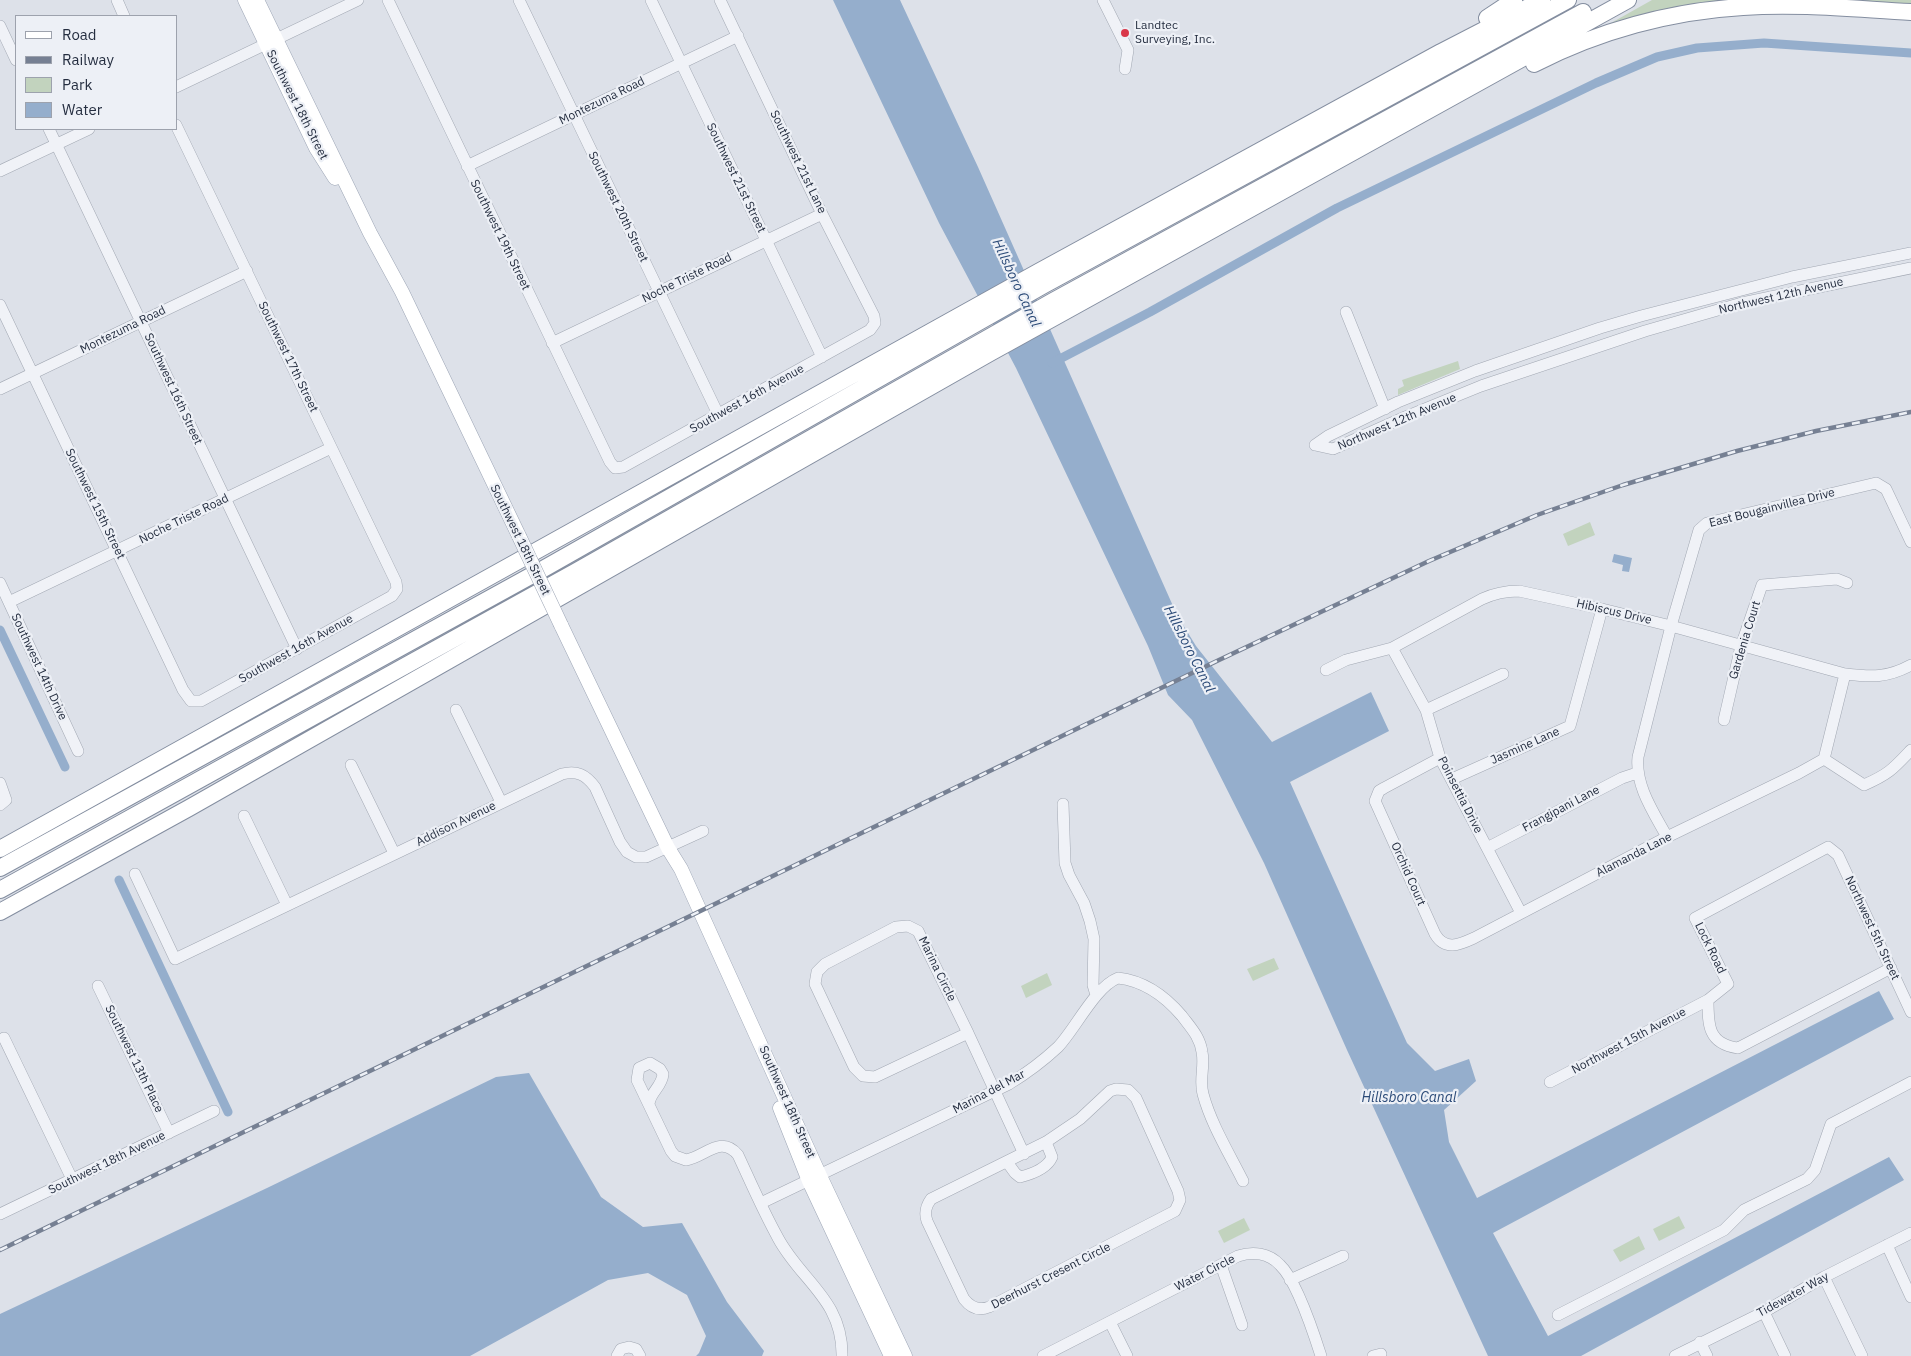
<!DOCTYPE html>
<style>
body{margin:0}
#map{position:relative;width:1911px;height:1356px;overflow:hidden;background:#dde1e9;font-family:"IBM Plex Sans",sans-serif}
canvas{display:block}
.legend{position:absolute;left:15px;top:15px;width:162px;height:115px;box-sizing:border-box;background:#edf0f6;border:1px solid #9da2ad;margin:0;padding:6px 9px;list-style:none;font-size:15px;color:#252e40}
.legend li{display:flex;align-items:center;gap:10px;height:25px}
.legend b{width:25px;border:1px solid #9da2ad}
</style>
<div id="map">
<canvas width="1911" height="1356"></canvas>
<ul class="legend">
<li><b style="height:6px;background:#fff"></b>Road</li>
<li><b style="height:6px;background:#768093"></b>Railway</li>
<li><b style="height:14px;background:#c2d3be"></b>Park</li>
<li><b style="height:14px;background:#95aecc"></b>Water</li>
</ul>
</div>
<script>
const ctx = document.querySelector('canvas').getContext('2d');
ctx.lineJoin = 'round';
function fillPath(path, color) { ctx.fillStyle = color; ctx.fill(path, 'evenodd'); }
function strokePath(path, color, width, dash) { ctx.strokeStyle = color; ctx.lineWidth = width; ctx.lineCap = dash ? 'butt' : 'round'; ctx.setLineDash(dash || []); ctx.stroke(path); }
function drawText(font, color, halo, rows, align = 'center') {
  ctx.font = font + ' "IBM Plex Sans",sans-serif'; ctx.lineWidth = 4.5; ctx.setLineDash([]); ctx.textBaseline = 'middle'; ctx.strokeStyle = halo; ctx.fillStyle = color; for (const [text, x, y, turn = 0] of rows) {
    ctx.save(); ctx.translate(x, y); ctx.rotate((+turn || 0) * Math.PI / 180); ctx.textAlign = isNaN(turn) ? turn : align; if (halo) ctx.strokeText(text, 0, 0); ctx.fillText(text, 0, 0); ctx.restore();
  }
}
fillPath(new Path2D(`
 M 1652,0 L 1911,0 L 1911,8 L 1750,3 L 1595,32 Z
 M 1458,361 L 1460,369 L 1398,395 L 1398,389 L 1404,386 L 1402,380 Z
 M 1590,522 L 1595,535 L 1568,546 L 1563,534 Z
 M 1274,958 L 1279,969 L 1253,981 L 1247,969 Z
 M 1047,973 L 1052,985 L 1026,998 L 1021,986 Z
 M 1679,1216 L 1685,1228 L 1659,1241 L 1653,1229 Z
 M 1244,1218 L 1250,1230 L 1224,1243 L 1218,1231 Z
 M 1639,1236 L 1645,1249 L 1620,1262 L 1613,1250 Z`), '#c2d3be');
fillPath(new Path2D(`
 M 833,0 L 900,0 L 978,167 L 1177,615 L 1196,646 L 1272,742 L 1371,692 L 1389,731 L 1290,782 L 1407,1043 L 1435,1071 L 1469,1059 L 1476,1081 L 1444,1110 L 1449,1142 L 1477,1198 L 1879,991 L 1894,1019 L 1493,1233 L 1548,1336 L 1889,1157 L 1904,1180 L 1581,1356 L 1488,1356 L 1347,1050 L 1264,863 L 1192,720 L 1168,695 L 1148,646 L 1016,368 L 939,223 Z
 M 1614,554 L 1632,558 L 1629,572 L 1622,571 L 1623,565 L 1612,562 Z
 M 529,1073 L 601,1197 L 643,1227 L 682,1223 L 727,1302 L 764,1351 L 762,1356 L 696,1356 L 699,1353 L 706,1336 L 687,1295 L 648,1273 L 608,1280 L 470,1356 L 0,1356 L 0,1314 L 267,1188 L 496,1077 Z`), '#95aecc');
strokePath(new Path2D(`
 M 1052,363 L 1150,312 L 1337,208 L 1596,83 L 1657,57 L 1697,48 L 1764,43 L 1911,53
 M 0,630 L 65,767
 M 119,880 L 228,1112`), '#95aecc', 9);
const minor = new Path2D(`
 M 117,0 L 124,16
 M 388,0 L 610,462 L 615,468 L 623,467 L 870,330 L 875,323 L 874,316 L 822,214 L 720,0
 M 519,0 L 718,414
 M 651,0 L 822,357
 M 1103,0 L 1128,50 L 1125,69
 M 0,26 L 16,60
 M 176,87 L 358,0
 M 49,129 L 297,649
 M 467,166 L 738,36
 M 0,171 L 89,129
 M 0,305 L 183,690 L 191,701 L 201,701 L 392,596 L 397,589 L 396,582 L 176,125
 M 1346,312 L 1385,409
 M 552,343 L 822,214
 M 0,389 L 247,271
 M 1315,445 L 1328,436 L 1398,402 L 1475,371 L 1600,328 L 1641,316 L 1792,277 L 1911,253
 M 1315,445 L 1333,449 L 1405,417 L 1481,386 L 1645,331 L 1742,303 L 1911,268
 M 0,583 L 78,751
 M 9,602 L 331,448
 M 1392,648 L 1426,710 L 1440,758 L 1521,913
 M 1326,670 L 1346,660 L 1392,648 L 1482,599 C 1495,593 1506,591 1519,591 L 1602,609 L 1671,626 L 1845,674 C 1872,677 1887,678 1911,665
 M 456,710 L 501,802
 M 1426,710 L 1503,674
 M 1724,720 L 1741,646 L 1762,585 L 1837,579 L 1847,583
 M 1440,758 L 1384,788 L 1379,791 L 1375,801 L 1435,934 C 1445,951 1459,945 1474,938 L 1667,837 L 1799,773 L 1824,759 L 1845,674
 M 1824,759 L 1864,785 C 1889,774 1893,769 1911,750
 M 351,765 L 394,853
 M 1452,779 L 1570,726 L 1602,609
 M 0,783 L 6,800 L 0,805
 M 1063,804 L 1065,863 L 1069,875 L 1084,903 L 1090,921 L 1094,939 L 1093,985 L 1096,995
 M 244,816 L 287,905
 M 1667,837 C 1654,813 1635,786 1638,757 L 1671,626 L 1699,530 L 1707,523 L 1876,483 L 1886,489 L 1911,542
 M 1487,848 L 1622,778 L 1637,773
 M 135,874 L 175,959 L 562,774 C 577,770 586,775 595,787 L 620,842 L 627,852 L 636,857 L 646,857 L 703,831
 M 1891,968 L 1738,1048 C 1708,1044 1708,1025 1708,1000 L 1728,984 L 1695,918 L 1828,847 L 1838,855 L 1911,1012
 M 98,986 L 169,1133
 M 968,1033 L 875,1077 L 863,1076 L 854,1067 L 815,984 L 817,972 L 825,964 L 896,927 L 908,926 L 918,931 L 968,1033 L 1024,1154
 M 4,1038 L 72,1179
 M 1550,1082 L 1708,1000
 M 1116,1089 L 1128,1090 L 1136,1098 L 1178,1191 L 1180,1200 L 1175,1211 L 989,1307 C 979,1311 971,1308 964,1299 L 927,1221 C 924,1212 926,1206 931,1199 L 1046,1142 L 1080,1119 L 1110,1091 Z
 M 649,1104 C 650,1092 662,1087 663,1074 L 660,1069 L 650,1063 L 639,1068 L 637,1080 L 671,1151 L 675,1156 L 686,1160 C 705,1157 721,1134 738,1155 C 751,1183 763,1211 778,1238 C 801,1281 843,1300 842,1356
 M 1007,1162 L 1015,1173 L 1020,1177 C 1032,1174 1047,1169 1052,1157 L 1046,1142
 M 761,1203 L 1009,1084 C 1027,1073 1043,1061 1058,1047 C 1076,1028 1095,987 1118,978 C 1145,981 1165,996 1182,1016 C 1191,1028 1200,1037 1202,1052 C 1205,1066 1199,1080 1203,1094 C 1211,1124 1229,1153 1243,1181
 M 0,1214 L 214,1111
 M 1887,1245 L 1911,1297
 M 1221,1265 L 1242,1325
 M 1824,1277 L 1862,1356
 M 1290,1280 L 1343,1256
 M 1764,1312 L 1785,1356
 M 1558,1315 L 1724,1230 L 1744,1210 L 1807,1179 L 1815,1170 L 1831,1124 L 1911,1082
 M 1110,1322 L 1127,1356
 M 1700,1342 L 1707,1356
 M 617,1356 L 621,1349 L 629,1347 L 636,1349 L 640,1356
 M 1043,1356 L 1238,1256 C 1253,1251 1269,1253 1280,1265 C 1296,1280 1314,1334 1321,1356
 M 1373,1356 L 1381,1354
 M 1675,1356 L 1764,1312 L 1824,1277 L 1911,1233`);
const major = new Path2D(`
 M 245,0 L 316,148 L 335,178
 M 257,0 L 370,233 L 402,292 L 519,536
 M 561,625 L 668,848 L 681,869 L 820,1176 L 905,1356
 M 780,1108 L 809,1181 L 891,1356`);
const highway = new Path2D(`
 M 1487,18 L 1514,0
 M 1534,64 C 1598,31 1671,11 1743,7 C 1798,3 1855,9 1911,12
 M 0,849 L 1038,272 L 1441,52 L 1542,0
 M 0,868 L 545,568 L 1044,285 L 1568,0
 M 0,890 L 575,572 L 1053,301 L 1583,12
 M 0,912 L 189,808 L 990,353 L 1628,0`);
strokePath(minor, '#a2a8b3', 12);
strokePath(major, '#9ca5b5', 15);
strokePath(highway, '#848ea0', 18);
strokePath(minor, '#f0f2f7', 11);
strokePath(major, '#fff', 14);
strokePath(highway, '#fff', 16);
const rail = new Path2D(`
 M 0,1250 L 1219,660 L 1429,561 L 1537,515 L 1623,485 L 1737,451 L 1816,431 L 1911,412`);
strokePath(rail, '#768093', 4.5);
strokePath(rail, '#edf0f6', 2.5, [8]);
const majorBridge = new Path2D(`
 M 519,536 L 561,625`);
strokePath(majorBridge, '#9ca5b5', 15, []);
strokePath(majorBridge, '#fff', 14);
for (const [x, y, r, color] of [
 [1125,33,5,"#d93749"]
]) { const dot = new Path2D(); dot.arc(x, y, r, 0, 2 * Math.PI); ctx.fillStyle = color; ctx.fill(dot); strokePath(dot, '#edf0f6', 2); }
drawText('12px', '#252e40', '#edf0f6', [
 ["Landtec",1135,26],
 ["Surveying, Inc.",1135,40]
], 'left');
drawText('12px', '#252e40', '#edf0f6', [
 ["Montezuma Road",602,101,-26],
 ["Southwest 18th Street",297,105,63],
 ["Southwest 21st Lane",798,162,64],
 ["Southwest 21st Street",736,178,64],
 ["Southwest 20th Street",618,207,64],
 ["Southwest 19th Street",500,235,64],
 ["Noche Triste Road",687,278,-26],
 ["Northwest 12th Avenue",1781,296,-13],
 ["Montezuma Road",123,330,-26],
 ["Southwest 17th Street",288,357,64],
 ["Southwest 16th Street",173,389,65],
 ["Southwest 16th Avenue",747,399,-29],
 ["Northwest 12th Avenue",1397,422,-23],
 ["Southwest 15th Street",95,504,64],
 ["East Bougainvillea Drive",1772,508,-14],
 ["Noche Triste Road",184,519,-26],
 ["Southwest 18th Street",520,540,64],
 ["Hibiscus Drive",1614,612,13],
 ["Gardenia Court",1745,640,-73],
 ["Southwest 16th Avenue",296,649,-29],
 ["Southwest 14th Drive",39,667,65],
 ["Jasmine Lane",1525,746,-24],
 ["Poinsettia Drive",1460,795,63],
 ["Frangipani Lane",1561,809,-28],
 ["Addison Avenue",456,824,-26],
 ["Alamanda Lane",1634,855,-27],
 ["Orchid Court",1408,874,66],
 ["Northwest 5th Street",1872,928,65],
 ["Lock Road",1710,948,64],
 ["Marina Circle",937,969,64],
 ["Northwest 15th Avenue",1629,1041,-28],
 ["Southwest 13th Place",134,1059,64],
 ["Marina del Mar",989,1092,-28],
 ["Southwest 18th Street",787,1102,66],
 ["Southwest 18th Avenue",107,1163,-26],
 ["Water Circle",1205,1273,-27],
 ["Deerhurst Cresent Circle",1051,1276,-27],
 ["Tidewater Way",1793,1295,-29]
]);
drawText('italic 14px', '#2c4b78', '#edf0f6', [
 ["Hillsboro Canal",1016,283,65],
 ["Hillsboro Canal",1189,649,63],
 ["Hillsboro Canal",1409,1098]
]);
</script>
